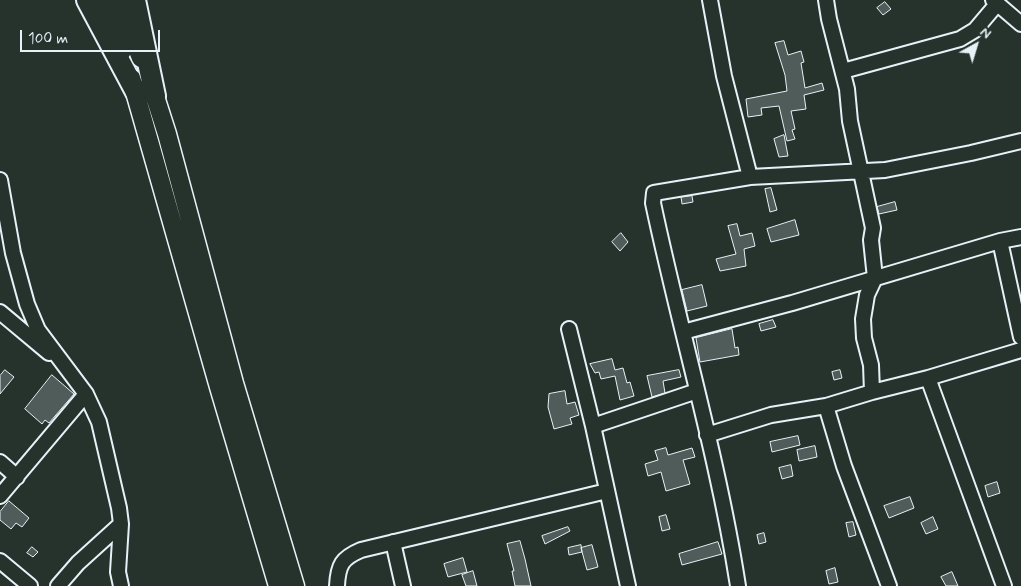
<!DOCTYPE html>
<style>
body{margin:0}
#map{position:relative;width:1021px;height:586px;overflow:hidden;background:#26332d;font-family:Mynerve,sans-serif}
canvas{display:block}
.north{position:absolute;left:951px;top:20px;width:50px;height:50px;-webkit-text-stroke:4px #26332d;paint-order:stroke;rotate:39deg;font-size:14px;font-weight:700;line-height:20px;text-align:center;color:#e8f1f8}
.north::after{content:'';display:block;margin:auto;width:18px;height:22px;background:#e8f1f8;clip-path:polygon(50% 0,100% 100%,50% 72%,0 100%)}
.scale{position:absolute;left:20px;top:30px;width:140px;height:22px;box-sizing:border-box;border:2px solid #e8f1f8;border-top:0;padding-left:6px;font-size:15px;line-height:18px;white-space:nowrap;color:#e8f1f8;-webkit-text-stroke:4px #26332d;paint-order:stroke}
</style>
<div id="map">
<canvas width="1021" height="586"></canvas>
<div class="north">N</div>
<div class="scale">100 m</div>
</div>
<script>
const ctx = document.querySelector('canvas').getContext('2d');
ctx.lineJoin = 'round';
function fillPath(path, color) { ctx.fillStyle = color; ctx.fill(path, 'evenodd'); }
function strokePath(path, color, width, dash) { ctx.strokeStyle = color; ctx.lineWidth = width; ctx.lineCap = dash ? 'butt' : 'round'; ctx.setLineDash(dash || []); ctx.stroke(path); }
const building = new Path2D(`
 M 885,2 L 891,9 L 883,15 L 877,8 Z
 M 784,41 L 788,55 L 801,51 L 804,62 L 801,63 L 805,88 L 822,83 L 824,90 L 804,95 L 806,109 L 791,111 L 795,129 L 792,130 L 795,139 L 787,141 L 779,106 L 761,108 L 762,115 L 748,117 L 746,99 L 787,91 L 785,75 L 775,43 Z
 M 784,135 L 788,156 L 779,157 L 774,139 Z
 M 771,188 L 777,210 L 770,212 L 765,189 Z
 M 692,196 L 693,202 L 682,204 L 681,197 Z
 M 895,202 L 897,210 L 879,214 L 877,207 Z
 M 795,220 L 799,235 L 771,242 L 767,229 Z
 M 737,224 L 740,236 L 752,233 L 755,246 L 744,249 L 746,266 L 720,271 L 716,259 L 736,254 L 728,226 Z
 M 621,233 L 628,242 L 620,251 L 612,242 Z
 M 702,285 L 707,306 L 687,311 L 682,290 Z
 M 773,320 L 776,327 L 761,331 L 759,324 Z
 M 732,329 L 735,348 L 738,347 L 739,355 L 700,362 L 696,338 Z
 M 612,359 L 615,370 L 623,368 L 627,383 L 630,382 L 634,396 L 620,400 L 615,376 L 601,379 L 599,372 L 595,373 L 590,364 Z
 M 5,370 L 14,377 L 0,394 L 0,376 Z
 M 679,370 L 681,377 L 663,381 L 665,393 L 652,397 L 647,376 Z
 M 840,370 L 842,378 L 834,380 L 832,372 Z
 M 52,375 L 74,394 L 49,423 L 45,420 L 42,424 L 25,409 Z
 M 565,391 L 567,404 L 575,402 L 579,415 L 570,418 L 572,424 L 554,429 L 548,407 L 549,394 Z
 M 798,436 L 800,445 L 772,452 L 770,442 Z
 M 815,446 L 817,457 L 799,461 L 797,450 Z
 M 666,448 L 668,455 L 692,448 L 695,457 L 683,460 L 690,484 L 666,491 L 661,472 L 648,476 L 645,464 L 658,460 L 655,451 Z
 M 791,465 L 793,476 L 782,479 L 779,468 Z
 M 997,482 L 1000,493 L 988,497 L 985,486 Z
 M 910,497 L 914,508 L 889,518 L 884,506 Z
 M 9,501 L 29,518 L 22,527 L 16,523 L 11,529 L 0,520 L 0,512 Z
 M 666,515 L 670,529 L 662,531 L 659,517 Z
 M 933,517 L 938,529 L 926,534 L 921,523 Z
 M 853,522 L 856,535 L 849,537 L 846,523 Z
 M 568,527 L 570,531 L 545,544 L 542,536 Z
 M 764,533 L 766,542 L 759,544 L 757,535 Z
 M 520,541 L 525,559 L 531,586 L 515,586 L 512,571 L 514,571 L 507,544 Z
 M 718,542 L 722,554 L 682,565 L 679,554 Z
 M 581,545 L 582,552 L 569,555 L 568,548 Z
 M 592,545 L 598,567 L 587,570 L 581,548 Z
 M 32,547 L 38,552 L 33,557 L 27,553 Z
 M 463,558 L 467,572 L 448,577 L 444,564 Z
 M 835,568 L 838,582 L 829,584 L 826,571 Z
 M 473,571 L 477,586 L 466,586 L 462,575 Z
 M 952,572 L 958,586 L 946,586 L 941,577 Z`);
fillPath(building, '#505c59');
strokePath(building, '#e8f1f8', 1);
const minor = new Path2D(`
 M 710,0 L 724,76 L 750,177
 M 826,0 L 829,19 L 847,89 L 850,121 L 873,228 L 871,240 L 875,278 L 867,295 L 863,319 L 864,338 L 871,365 L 872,392
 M 993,0 L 1021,24
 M 843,71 L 960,39 L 975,30 L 997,4
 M 0,180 L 13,253 L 27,304 L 38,330 L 86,394 L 99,422 L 119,508 L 121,524 L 118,572 L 121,586
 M 1000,241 L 1021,337
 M 0,312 L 49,353
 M 569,329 L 593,426 L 628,586
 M 683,332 L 792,303 L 1000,241 L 1021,237
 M 928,378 L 1004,586
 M 826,406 L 844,466 L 889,586
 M 593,426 L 697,391
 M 707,435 L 771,415 L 826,406 L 872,392 L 928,378 L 1021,350
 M 0,462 L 17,477
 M 0,496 L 86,394
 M 393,542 L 403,586
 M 0,561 L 30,586
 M 58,586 L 78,563 L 121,524
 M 337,586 C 338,565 342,558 361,550 L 607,491
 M 738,586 C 718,457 680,331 653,203 L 654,193 L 750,177 L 885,170 L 971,153 L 1021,141`);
const major = new Path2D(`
 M 103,0 L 122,51
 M 118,0 L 141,58
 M 131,78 L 219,387 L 278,586
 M 151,84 L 167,134 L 234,383 L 295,586`);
const highway = new Path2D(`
 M 87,0 L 136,92
 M 135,0 L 155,96`);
strokePath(minor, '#e8f1f8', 18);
strokePath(major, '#e8f1f8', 21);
strokePath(highway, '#e8f1f8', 24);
strokePath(minor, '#26332d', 14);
strokePath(major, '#26332d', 18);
strokePath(highway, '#26332d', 20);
</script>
